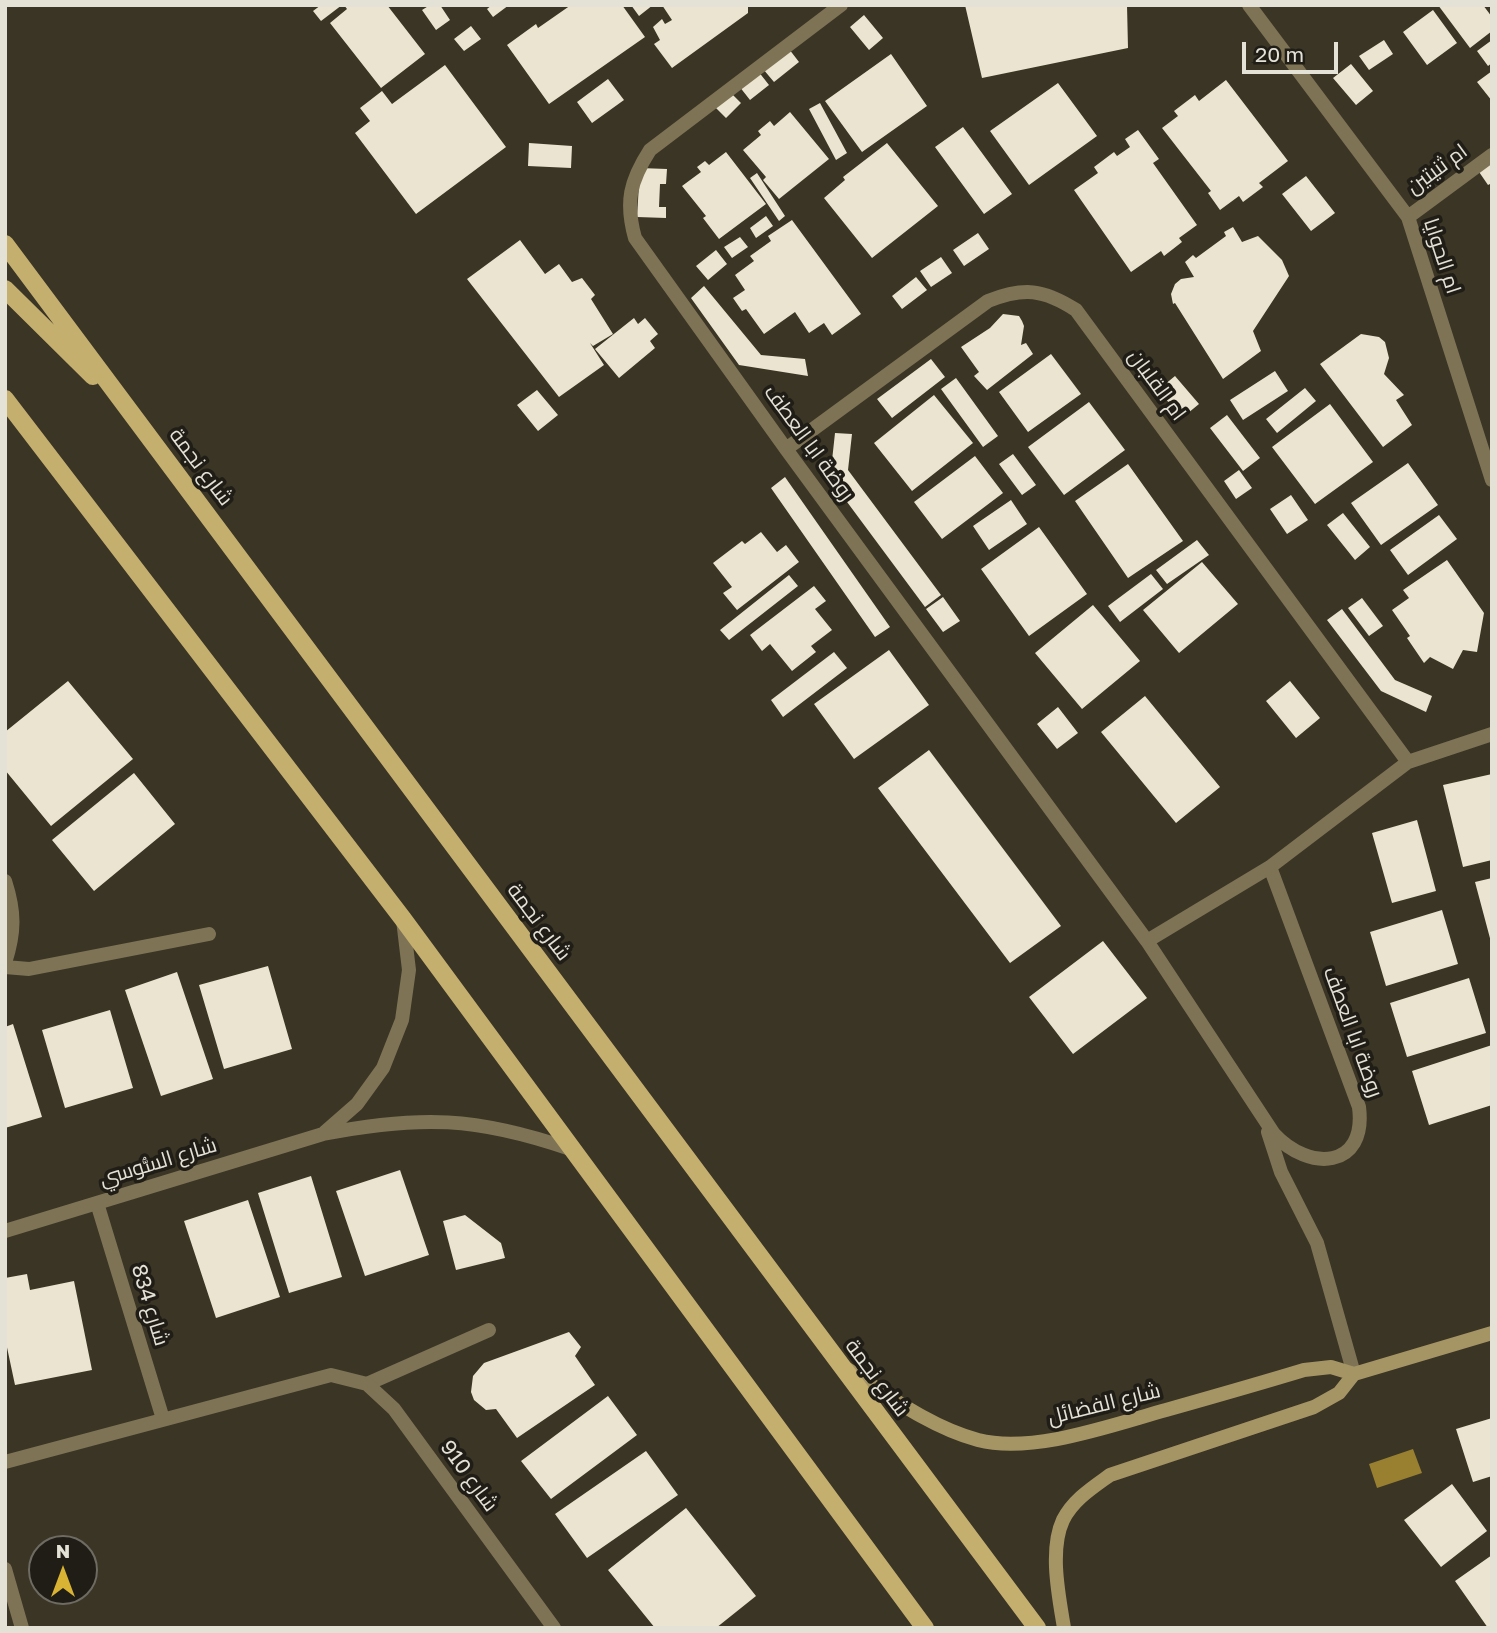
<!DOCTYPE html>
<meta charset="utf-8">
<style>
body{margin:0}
#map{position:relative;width:1497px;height:1633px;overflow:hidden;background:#3b3526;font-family:"Golos Text",sans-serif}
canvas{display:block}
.frame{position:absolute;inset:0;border:7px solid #e4e1d7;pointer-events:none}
.north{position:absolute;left:28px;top:1535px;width:70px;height:70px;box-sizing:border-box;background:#1f1d16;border:2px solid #6e6b63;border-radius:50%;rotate:0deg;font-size:19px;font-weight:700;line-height:28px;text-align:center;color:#e4e1d7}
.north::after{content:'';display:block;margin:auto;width:24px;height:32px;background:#d9b334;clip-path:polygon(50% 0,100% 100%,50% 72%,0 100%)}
.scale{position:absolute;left:1242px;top:42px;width:96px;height:32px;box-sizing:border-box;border:4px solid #e4e1d7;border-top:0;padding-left:9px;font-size:21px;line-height:24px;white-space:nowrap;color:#e4e1d7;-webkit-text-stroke:5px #1f1d16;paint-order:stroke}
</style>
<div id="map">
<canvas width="1497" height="1633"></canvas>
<div class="frame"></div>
<div class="north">N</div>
<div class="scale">20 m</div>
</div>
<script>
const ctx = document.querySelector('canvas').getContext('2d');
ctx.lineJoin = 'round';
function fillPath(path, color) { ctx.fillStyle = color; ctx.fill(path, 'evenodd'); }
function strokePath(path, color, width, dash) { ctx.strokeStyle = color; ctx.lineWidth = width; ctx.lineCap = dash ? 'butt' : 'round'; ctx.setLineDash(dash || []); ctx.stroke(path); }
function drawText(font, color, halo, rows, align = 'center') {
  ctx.font = font + ' "Golos Text",Cairo,sans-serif'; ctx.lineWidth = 7; ctx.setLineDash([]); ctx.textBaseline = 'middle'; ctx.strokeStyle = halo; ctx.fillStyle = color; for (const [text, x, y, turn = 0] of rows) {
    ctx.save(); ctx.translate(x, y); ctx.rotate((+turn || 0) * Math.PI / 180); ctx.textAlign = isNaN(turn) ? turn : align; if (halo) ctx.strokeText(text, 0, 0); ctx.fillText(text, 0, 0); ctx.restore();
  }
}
fillPath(new Path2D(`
 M 1413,1449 L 1422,1473 L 1377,1488 L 1369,1464 Z`), '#998030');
fillPath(new Path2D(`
 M 321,5 L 342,5 L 321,21 L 313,11 Z
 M 344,5 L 387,5 L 425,54 L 381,88 L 330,23 L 347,9 Z
 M 430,5 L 440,5 L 450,20 L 436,30 L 422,10 Z
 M 492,5 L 509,5 L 493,17 L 487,9 Z
 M 571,5 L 622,5 L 645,37 L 549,104 L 507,45 L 536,24 L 538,28 Z
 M 631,5 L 653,5 L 639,16 Z
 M 662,5 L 748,5 L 748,13 L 672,68 L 654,44 L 660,40 L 653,27 L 662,19 L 665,24 L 672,20 Z
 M 965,5 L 1127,5 L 1128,48 L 982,78 Z
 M 1438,5 L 1483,5 L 1492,17 L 1492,31 L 1470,48 Z
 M 1433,10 L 1457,43 L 1427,65 L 1403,32 Z
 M 864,15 L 883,38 L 869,50 L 850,27 Z
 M 471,26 L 481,39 L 464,51 L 454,39 Z
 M 1384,40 L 1393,54 L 1369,70 L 1359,56 Z
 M 1492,40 L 1492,63 L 1488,66 L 1477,51 Z
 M 789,49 L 799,62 L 774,82 L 763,69 Z
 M 891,54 L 927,106 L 862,152 L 825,101 Z
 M 1351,64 L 1373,91 L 1356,105 L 1333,78 Z
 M 445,65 L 506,147 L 416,214 L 355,133 L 370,121 L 360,108 L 382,91 L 392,104 Z
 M 758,71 L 769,85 L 750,100 L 739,86 Z
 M 1492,71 L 1492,101 L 1477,82 Z
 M 608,79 L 624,100 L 592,123 L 577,102 Z
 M 1226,80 L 1288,161 L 1259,183 L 1263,187 L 1243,202 L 1239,196 L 1220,210 L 1208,193 L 1211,191 L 1162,128 L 1178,116 L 1174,111 L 1195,95 L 1199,101 Z
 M 1058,83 L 1097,136 L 1029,185 L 990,131 Z
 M 730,92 L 741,103 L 726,118 L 715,107 Z
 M 820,103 L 847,153 L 836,160 L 809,109 Z
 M 790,112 L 829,159 L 779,199 L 763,180 L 766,177 L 743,150 L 761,135 L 758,131 L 770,121 L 774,126 Z
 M 963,127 L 1012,194 L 984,214 L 935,147 Z
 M 1138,130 L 1159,159 L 1153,163 L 1197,225 L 1179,238 L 1182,242 L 1164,256 L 1161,251 L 1131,272 L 1074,190 L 1098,173 L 1094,167 L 1114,152 L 1117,156 L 1130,147 L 1125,139 Z
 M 529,143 L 572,146 L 571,168 L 528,166 Z
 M 887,143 L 938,206 L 872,258 L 824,198 L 845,180 L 843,177 Z
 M 726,152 L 766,204 L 719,239 L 703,218 L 706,216 L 682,186 L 701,172 L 697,167 L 705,161 L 709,165 Z
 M 1492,158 L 1492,183 L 1488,185 L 1477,169 Z
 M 640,168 L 667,169 L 666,184 L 660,184 L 659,207 L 666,207 L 666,218 L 637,217 Z
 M 757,173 L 785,216 L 779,221 L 750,178 Z
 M 1306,176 L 1335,213 L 1311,231 L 1282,194 Z
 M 766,216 L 773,226 L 756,238 L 750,228 Z
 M 792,220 L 861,314 L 832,335 L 824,323 L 809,333 L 795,312 L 764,334 L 746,309 L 742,311 L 733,298 L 745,290 L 735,275 L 754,261 L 750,256 L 771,241 L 768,236 Z
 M 1233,227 L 1242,242 L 1258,236 L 1282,260 L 1289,276 L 1253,331 L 1261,351 L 1223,379 L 1175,303 L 1173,304 L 1171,294 L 1175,284 L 1181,279 L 1194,277 L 1185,262 L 1193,255 L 1196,258 L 1226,236 L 1224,232 Z
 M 978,233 L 989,249 L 964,266 L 953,250 Z
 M 740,237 L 748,247 L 732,258 L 724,247 Z
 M 520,240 L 545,274 L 559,264 L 572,282 L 582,278 L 595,295 L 591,299 L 613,334 L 593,346 L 590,343 L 604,365 L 559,397 L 467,279 Z
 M 716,250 L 727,264 L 708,280 L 696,266 Z
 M 941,257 L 952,273 L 931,287 L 920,271 Z
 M 916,277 L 927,290 L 902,309 L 892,296 Z
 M 704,286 L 761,355 L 805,359 L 808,376 L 739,365 L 691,298 Z
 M 1003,314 L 1019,316 L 1022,321 L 1024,326 L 1021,345 L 1026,343 L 1033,354 L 987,390 L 974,376 L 979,372 L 961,347 L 990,328 Z
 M 634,318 L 638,324 L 645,318 L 658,334 L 650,341 L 655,348 L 619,378 L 595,349 Z
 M 1361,334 L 1379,337 L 1385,342 L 1389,358 L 1384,374 L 1404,395 L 1396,400 L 1412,425 L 1383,447 L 1320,364 Z
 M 1051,354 L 1081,394 L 1028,432 L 999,392 Z
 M 931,359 L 945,377 L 892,418 L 877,399 Z
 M 1275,371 L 1288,391 L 1243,420 L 1230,400 Z
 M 1175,376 L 1199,404 L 1182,418 L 1158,390 Z
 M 956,378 L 998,436 L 983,447 L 941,389 Z
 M 1305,388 L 1316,401 L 1277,433 L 1266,419 Z
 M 537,390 L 558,415 L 538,431 L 517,405 Z
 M 934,395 L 973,443 L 912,491 L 874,443 Z
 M 1089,402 L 1125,450 L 1064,495 L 1028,447 Z
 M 1330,404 L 1373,462 L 1315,504 L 1272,447 Z
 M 1227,415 L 1260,458 L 1243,471 L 1210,428 Z
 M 835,433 L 852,434 L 848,470 L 941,595 L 925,607 L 830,479 Z
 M 1013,454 L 1036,485 L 1022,495 L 999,464 Z
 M 975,456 L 1003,493 L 942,539 L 914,502 Z
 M 1408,463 L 1438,505 L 1381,545 L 1351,503 Z
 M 1128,464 L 1183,541 L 1128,578 L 1075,501 Z
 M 1239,470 L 1252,488 L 1236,499 L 1224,481 Z
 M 785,477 L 890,627 L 875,637 L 771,488 Z
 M 1291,495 L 1308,520 L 1287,534 L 1270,509 Z
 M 1011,500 L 1027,524 L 989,550 L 973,526 Z
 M 1343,513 L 1370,547 L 1355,560 L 1327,525 Z
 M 1439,515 L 1457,539 L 1408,575 L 1390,550 Z
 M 1039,527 L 1087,594 L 1029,636 L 981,569 Z
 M 761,532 L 777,552 L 786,545 L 799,562 L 737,610 L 723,593 L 732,587 L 713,563 L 742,541 L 745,544 Z
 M 1197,540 L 1209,555 L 1167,584 L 1156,570 Z
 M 1447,560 L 1484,613 L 1477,652 L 1463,650 L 1453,669 L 1430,657 L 1424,663 L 1407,638 L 1410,636 L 1392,610 L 1409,598 L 1403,590 Z
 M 1202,562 L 1238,604 L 1179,653 L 1143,610 Z
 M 1151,574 L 1163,589 L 1120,622 L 1108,606 Z
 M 789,575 L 798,586 L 729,640 L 720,630 Z
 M 814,586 L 826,601 L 815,609 L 832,630 L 811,646 L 816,652 L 792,671 L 770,644 L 762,651 L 750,635 Z
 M 943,597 L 960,621 L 943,632 L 926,609 Z
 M 1362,598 L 1383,626 L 1369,636 L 1348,608 Z
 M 1093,605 L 1140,661 L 1082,709 L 1035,653 Z
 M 1342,609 L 1395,680 L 1432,696 L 1426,712 L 1381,691 L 1327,620 Z
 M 889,650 L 929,705 L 854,759 L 814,704 Z
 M 834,652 L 847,668 L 783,717 L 771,700 Z
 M 68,681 L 133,759 L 51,826 L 5,770 L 5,732 Z
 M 1290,681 L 1320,718 L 1296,738 L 1266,701 Z
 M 1145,696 L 1220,787 L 1176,823 L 1101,732 Z
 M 1058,707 L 1078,733 L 1057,749 L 1037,724 Z
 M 929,750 L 1061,926 L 1010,963 L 878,788 Z
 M 134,773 L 175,824 L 94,891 L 52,840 Z
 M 1492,774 L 1492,860 L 1463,867 L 1443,785 Z
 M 1417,820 L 1436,891 L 1392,903 L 1372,833 Z
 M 1492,878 L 1492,942 L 1491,942 L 1475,882 Z
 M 1442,910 L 1458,964 L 1386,986 L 1370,932 Z
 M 1103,941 L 1147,998 L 1073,1054 L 1029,997 Z
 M 268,966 L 292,1049 L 224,1069 L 199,985 Z
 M 177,972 L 213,1079 L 161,1096 L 125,990 Z
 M 1469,978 L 1486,1033 L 1407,1057 L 1390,1003 Z
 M 110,1010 L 133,1088 L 65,1108 L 42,1030 Z
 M 13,1024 L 42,1117 L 5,1128 L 5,1027 Z
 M 1492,1045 L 1492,1105 L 1429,1125 L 1412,1071 Z
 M 400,1170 L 429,1255 L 365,1276 L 336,1191 Z
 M 311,1176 L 342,1277 L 289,1293 L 258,1193 Z
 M 248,1200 L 280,1297 L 216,1318 L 184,1221 Z
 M 465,1215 L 501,1243 L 505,1258 L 456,1270 L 443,1221 Z
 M 27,1274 L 30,1290 L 74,1281 L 92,1370 L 15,1385 L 5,1338 L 5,1278 Z
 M 569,1332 L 581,1347 L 575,1356 L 595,1385 L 517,1438 L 496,1409 L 486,1410 L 474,1400 L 471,1392 L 473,1376 L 484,1363 Z
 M 608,1396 L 637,1435 L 551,1499 L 521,1461 Z
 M 1492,1418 L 1492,1476 L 1473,1482 L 1456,1429 Z
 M 646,1451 L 678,1495 L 587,1558 L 555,1514 Z
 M 1452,1484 L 1487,1531 L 1441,1567 L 1404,1520 Z
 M 686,1508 L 756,1596 L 716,1628 L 655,1628 L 608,1570 Z
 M 1492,1555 L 1492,1625 L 1488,1628 L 1455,1581 Z`), '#eae4d0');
strokePath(new Path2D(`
 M 367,1384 L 489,1330`), '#7e7355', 14);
strokePath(new Path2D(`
 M 841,5 L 650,150 C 630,181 625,202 635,238 L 786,449 L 1147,941 L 1274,1134 C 1309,1172 1367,1169 1359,1107 L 1270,867
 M 1249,5 L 1408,217 L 1492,480
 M 1408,217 L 1492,155
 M 786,449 L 988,301 C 1024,287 1043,289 1076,310 L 1408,762
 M 5,881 C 15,912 15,932 5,963
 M 1147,941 L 1270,867 L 1408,762 L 1492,734
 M 5,967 L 29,969 L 209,934
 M 325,1132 L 357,1104 L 383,1068 L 402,1020 L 409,970 L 403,920
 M 1268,1132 L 1281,1172 L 1317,1243 L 1354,1374
 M 97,1203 L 163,1419
 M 5,1231 L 323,1134 C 420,1115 477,1117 570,1149
 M 5,1462 L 331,1375 L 367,1384 L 394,1409 L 554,1628
 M 5,1569 L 22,1628`), '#7e7355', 14);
strokePath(new Path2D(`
 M 847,1369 C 889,1396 930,1427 978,1440 C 1033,1454 1112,1425 1166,1410 C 1212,1397 1258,1384 1304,1370 L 1331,1367 L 1354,1374 L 1492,1333
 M 1064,1628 C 1059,1597 1049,1550 1063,1520 C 1073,1500 1092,1488 1110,1475 L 1314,1407 L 1339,1393 L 1354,1374`), '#a69564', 14);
strokePath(new Path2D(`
 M 5,244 L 1037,1628
 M 5,289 L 93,376
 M 5,399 L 403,919 L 925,1628`), '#c5af6f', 18);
drawText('21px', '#e4e1d7', '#1f1d16', [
 ["ام ثنيتين",1437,169,-36],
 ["ام الحوايا",1442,256,72],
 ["ام القلبان",1157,385,54],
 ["روضة ابا العطف",809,443,54],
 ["شارع نجمة",201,467,53],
 ["شارع نجمة",539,922,53],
 ["روضة ابا العطف",1353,1032,70],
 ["شارع السُّوسي",158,1162,-17],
 ["شارع 834",150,1305,73],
 ["شارع نجمة",877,1378,53],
 ["شارع الفضائل",1104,1404,-14],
 ["شارع 910",469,1476,54]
]);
</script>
